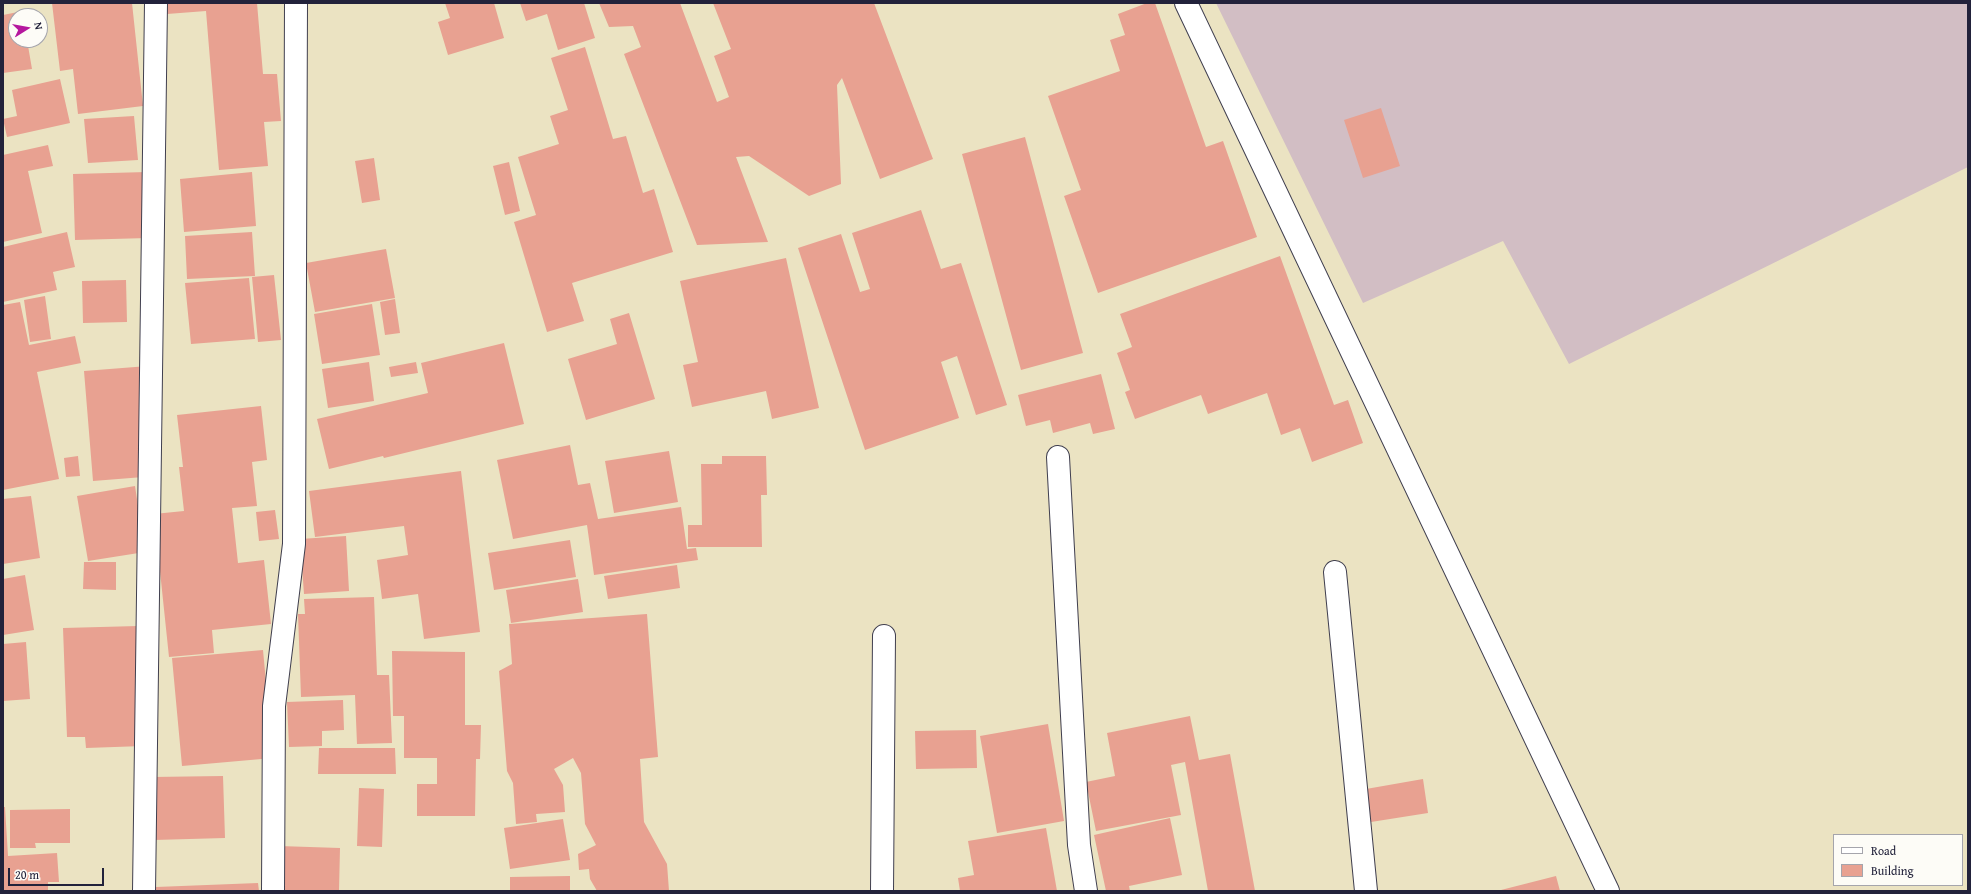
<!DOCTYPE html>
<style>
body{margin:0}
#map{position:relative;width:1971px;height:894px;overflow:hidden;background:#ebe3c2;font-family:"Gentium Book Plus",serif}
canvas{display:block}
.frame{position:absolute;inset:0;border:4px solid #22223b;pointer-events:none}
.legend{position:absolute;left:1833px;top:834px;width:130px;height:52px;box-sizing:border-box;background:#fdfcf7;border:1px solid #a5a5ac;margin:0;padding:5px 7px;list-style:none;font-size:12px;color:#22223b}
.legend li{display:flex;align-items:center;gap:8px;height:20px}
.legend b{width:20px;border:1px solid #a5a5ac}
.north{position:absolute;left:8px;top:8px;width:40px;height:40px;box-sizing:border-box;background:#fdfcf7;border:1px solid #a5a5ac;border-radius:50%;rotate:79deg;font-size:11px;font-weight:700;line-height:16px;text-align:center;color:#22223b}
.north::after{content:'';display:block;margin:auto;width:14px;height:18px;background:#b5179e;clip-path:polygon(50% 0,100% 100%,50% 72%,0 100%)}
.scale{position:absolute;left:8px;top:868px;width:96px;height:18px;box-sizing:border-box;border:2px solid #22223b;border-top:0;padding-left:5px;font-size:12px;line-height:14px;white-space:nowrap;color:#22223b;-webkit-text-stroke:3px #fdfcf7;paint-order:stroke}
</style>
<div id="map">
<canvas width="1971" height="894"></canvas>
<div class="frame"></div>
<ul class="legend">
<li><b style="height:5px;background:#fff"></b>Road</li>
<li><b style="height:11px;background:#e8a191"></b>Building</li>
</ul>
<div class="north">N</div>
<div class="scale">20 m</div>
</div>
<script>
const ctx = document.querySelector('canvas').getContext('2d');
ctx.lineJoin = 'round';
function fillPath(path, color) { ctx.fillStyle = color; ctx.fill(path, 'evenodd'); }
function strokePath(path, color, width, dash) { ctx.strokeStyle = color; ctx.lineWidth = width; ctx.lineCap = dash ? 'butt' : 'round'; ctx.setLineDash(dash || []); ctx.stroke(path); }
fillPath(new Path2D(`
 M 1216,3 L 1968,3 L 1968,167 L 1569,364 L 1503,241 L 1363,303 Z`), '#d2bec4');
fillPath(new Path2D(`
 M 52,3 L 132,3 L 143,106 L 78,114 L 73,69 L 60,71 Z
 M 153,3 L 257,3 L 263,74 L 277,74 L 281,121 L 264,122 L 268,166 L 219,170 L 206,11 L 154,15 Z
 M 445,3 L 494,3 L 504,38 L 448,55 L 438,22 L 450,18 Z
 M 520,3 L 584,3 L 595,38 L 558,50 L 547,14 L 526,21 Z
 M 599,3 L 680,3 L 717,102 L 729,97 L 714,56 L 731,49 L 713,3 L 874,3 L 933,159 L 880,179 L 842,78 L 837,85 L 841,184 L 809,196 L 749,156 L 736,157 L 768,242 L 697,245 L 624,54 L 641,47 L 633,26 L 609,27 Z
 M 1147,3 L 1155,3 L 1206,147 L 1223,141 L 1257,237 L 1098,293 L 1064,196 L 1081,190 L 1048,96 L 1120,71 L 1110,40 L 1125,35 L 1118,14 Z
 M 23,11 L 23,16 L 16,16 L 16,40 L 27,40 L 32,69 L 3,73 L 3,15 Z
 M 585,47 L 613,139 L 626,136 L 643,193 L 654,189 L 673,252 L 572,283 L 584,321 L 547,332 L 514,222 L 536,215 L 518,157 L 559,144 L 550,116 L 568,110 L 551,58 Z
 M 60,79 L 70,123 L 7,137 L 3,119 L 17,116 L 12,90 Z
 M 1381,108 L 1400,166 L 1363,178 L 1344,120 Z
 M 134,116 L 138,160 L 88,163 L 84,119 Z
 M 1025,137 L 1083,353 L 1021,370 L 962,154 Z
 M 48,145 L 53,166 L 28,171 L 42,233 L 3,242 L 3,155 Z
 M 374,158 L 380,200 L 362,203 L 355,161 Z
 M 509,162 L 520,211 L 505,215 L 493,166 Z
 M 147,172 L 148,238 L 75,240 L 73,174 Z
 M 252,172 L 256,226 L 184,232 L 180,179 Z
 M 921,210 L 941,269 L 961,263 L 1007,405 L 976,415 L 957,356 L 941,362 L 959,418 L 865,450 L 798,248 L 841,234 L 860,292 L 870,289 L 852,233 Z
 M 67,232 L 75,267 L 53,272 L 57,290 L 3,302 L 3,247 Z
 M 252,232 L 255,276 L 187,279 L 185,236 Z
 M 386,249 L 395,298 L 315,312 L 306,263 Z
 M 1280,256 L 1334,405 L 1348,400 L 1363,443 L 1312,462 L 1300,428 L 1281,435 L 1267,393 L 1208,414 L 1201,395 L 1135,419 L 1125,392 L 1130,390 L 1117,353 L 1132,347 L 1120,314 Z
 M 786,258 L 819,408 L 772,419 L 766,391 L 692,407 L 683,365 L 698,362 L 680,281 Z
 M 274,275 L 281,340 L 258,342 L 252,277 Z
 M 249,278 L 255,339 L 191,344 L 185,283 Z
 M 126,280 L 127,322 L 83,323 L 82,281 Z
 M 45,296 L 51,339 L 30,342 L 24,300 Z
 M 395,299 L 400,333 L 385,335 L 380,302 Z
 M 20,302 L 29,345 L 75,336 L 81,363 L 37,372 L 59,479 L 3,490 L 3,305 Z
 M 372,304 L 380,355 L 322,364 L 314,314 Z
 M 629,313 L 655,399 L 586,420 L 568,359 L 617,344 L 610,319 Z
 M 504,343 L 524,424 L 384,458 L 383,456 L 329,469 L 317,419 L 428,393 L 421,363 Z
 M 369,362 L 374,401 L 328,408 L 322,369 Z
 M 416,362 L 418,373 L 391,377 L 389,367 Z
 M 148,366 L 156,476 L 93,481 L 84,371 Z
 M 1101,374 L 1115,429 L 1093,434 L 1090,423 L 1053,433 L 1050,420 L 1026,426 L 1018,395 Z
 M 261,406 L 267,460 L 252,462 L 257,506 L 232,508 L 238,563 L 264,560 L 271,624 L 212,630 L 214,653 L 169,657 L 154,514 L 184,511 L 179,467 L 183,467 L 177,415 Z
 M 570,445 L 578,485 L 590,483 L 598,519 L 681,507 L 687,549 L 696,548 L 698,560 L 594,575 L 587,525 L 513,539 L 497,460 Z
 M 669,451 L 678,502 L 614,513 L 605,461 Z
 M 78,456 L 80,476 L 66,477 L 64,458 Z
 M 722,456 L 766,456 L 767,495 L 761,495 L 762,547 L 688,547 L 688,525 L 702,525 L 701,464 L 722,464 Z
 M 461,471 L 480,632 L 424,639 L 418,594 L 382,599 L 377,560 L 408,555 L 404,526 L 315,537 L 309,491 Z
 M 135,486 L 145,552 L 88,561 L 77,496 Z
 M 31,496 L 40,558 L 3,564 L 3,499 Z
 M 275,510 L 279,539 L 259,541 L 256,512 Z
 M 346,536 L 349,591 L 304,594 L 300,539 Z
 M 570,540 L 576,577 L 494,590 L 488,553 Z
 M 84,562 L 116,562 L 116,590 L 83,589 Z
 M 677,565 L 680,588 L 608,599 L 604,576 Z
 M 25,575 L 34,630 L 3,635 L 3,579 Z
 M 578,579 L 583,612 L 511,623 L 506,590 Z
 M 374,597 L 377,675 L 389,675 L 392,743 L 357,744 L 355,695 L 301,697 L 298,614 L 305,614 L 304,599 Z
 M 647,614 L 658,757 L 640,759 L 644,822 L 667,864 L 669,891 L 597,891 L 590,879 L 589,869 L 579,870 L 578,854 L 596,845 L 585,824 L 581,773 L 573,758 L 554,769 L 563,785 L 565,812 L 536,814 L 537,822 L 516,824 L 513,783 L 507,771 L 499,671 L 512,664 L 509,624 Z
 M 138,626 L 143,746 L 86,748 L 85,737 L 67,737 L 63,628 Z
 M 26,642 L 30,699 L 3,701 L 3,644 Z
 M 263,650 L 273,758 L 182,766 L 172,658 Z
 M 392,651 L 465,652 L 465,725 L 481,725 L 480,759 L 476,759 L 475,816 L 417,816 L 417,784 L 437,784 L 437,758 L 404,758 L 404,716 L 393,716 Z
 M 343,700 L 344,730 L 322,731 L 322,746 L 289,747 L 287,702 Z
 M 1190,716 L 1199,760 L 1230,754 L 1255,891 L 1208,891 L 1185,762 L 1171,765 L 1181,815 L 1096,831 L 1086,782 L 1115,776 L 1107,733 Z
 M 1048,724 L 1064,821 L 997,833 L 980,736 Z
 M 976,730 L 977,768 L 916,769 L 915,731 Z
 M 319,748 L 395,748 L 396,774 L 318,774 Z
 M 223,776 L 225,838 L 154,840 L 152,777 Z
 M 1423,779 L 1428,813 L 1371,822 L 1366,789 Z
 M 359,788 L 384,789 L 382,847 L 357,846 Z
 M 3,807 L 5,807 L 8,856 L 57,853 L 59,882 L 48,882 L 48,891 L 3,891 Z
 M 70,809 L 70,843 L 35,843 L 36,848 L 10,848 L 10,810 Z
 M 1170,818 L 1182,875 L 1129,886 L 1130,891 L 1106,891 L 1094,835 Z
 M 563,819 L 570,860 L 510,869 L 504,828 Z
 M 1046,828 L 1057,891 L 960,891 L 958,878 L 974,875 L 968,841 Z
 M 279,846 L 340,848 L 339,891 L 278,891 Z
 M 570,876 L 570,891 L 510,891 L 510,877 Z
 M 1556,876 L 1560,891 L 1501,891 L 1501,890 Z
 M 258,883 L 259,891 L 156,891 L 156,887 Z`), '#e8a191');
const minor = new Path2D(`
 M 1186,3 L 1608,891
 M 1058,457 L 1079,845 L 1086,891
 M 1335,572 L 1366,891
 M 144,891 L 156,3
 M 273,891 L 274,706 L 294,544 L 296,3
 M 882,891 L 884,636`);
strokePath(minor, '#403f4f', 24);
strokePath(minor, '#fff', 22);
</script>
